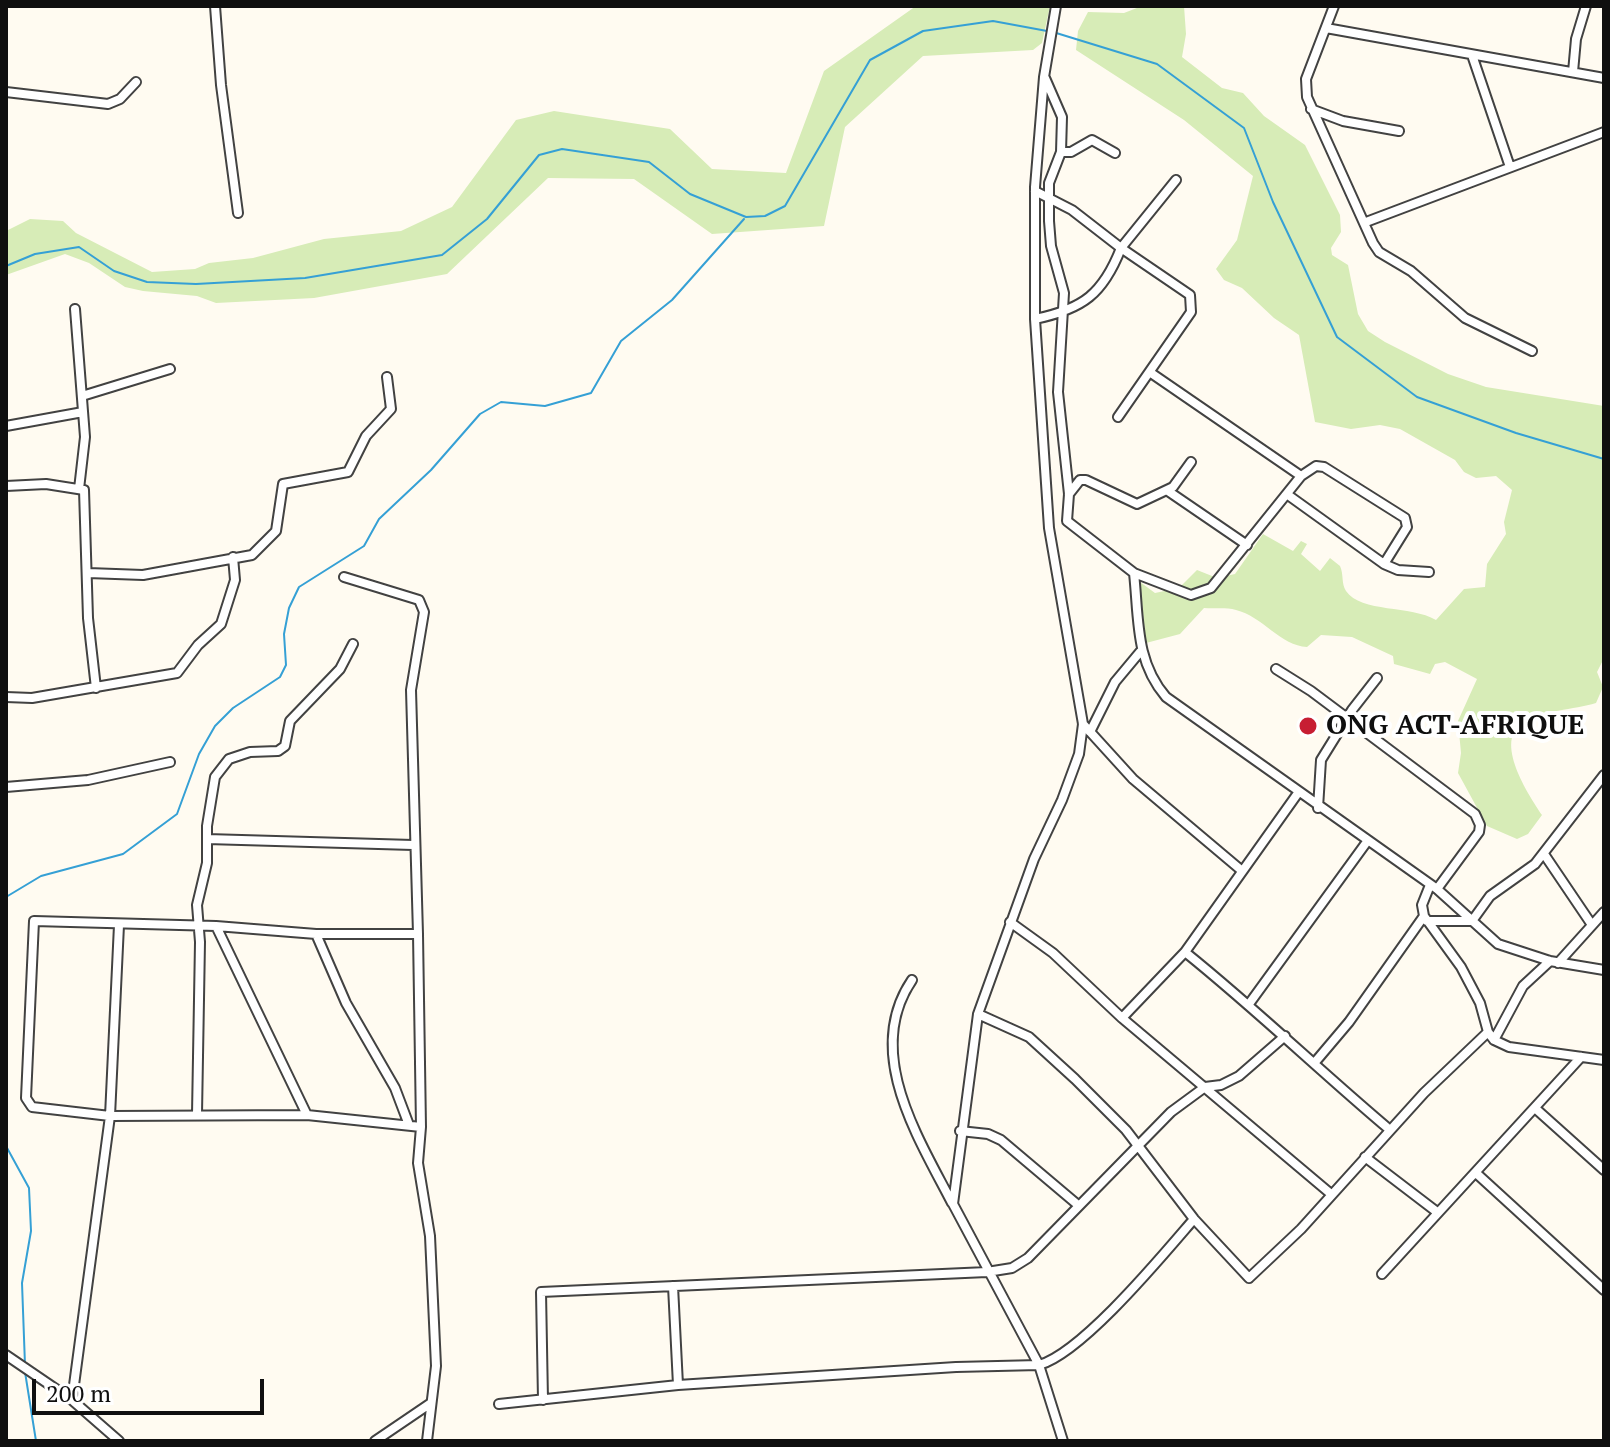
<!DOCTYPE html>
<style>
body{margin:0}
#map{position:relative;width:1610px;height:1447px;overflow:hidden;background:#fffbf1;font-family:"PT Serif",serif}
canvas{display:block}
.frame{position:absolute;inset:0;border:8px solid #0f0f0f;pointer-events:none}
.scale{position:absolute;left:32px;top:1379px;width:232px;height:36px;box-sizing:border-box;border:4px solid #0f0f0f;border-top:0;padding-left:10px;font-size:24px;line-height:28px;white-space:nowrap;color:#0f0f0f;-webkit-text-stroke:6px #fff;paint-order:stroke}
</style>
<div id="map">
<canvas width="1610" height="1447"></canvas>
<div class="frame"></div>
<div class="scale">200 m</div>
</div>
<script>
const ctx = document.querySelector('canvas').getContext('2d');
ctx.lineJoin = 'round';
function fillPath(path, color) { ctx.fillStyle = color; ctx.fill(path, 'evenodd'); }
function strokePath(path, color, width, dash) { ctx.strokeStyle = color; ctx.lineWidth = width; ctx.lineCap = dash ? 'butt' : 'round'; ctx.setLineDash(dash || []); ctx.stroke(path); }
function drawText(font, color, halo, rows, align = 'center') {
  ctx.font = font + ' "PT Serif",serif'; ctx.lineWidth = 8; ctx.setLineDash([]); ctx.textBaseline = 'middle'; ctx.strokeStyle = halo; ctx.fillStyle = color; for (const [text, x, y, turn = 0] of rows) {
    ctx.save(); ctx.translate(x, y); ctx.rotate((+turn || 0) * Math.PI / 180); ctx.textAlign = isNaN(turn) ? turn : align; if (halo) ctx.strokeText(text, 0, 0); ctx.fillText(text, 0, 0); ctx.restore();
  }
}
fillPath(new Path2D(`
 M 916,6 L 1050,6 L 1042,43 L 1033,50 L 923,56 L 845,127 L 824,226 L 712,234 L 634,179 L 548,178 L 447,274 L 314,298 L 216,303 L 197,296 L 143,291 L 125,287 L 89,263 L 65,254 L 6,275 L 6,231 L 30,219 L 63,221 L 76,233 L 152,272 L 195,269 L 209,263 L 253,258 L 324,239 L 401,231 L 452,207 L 516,120 L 554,111 L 670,129 L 712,169 L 786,173 L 824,71 Z
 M 1142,6 L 1184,6 L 1186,34 L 1182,57 L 1222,88 L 1243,93 L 1264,116 L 1305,145 L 1340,215 L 1341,232 L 1331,248 L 1332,255 L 1348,265 L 1358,314 L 1368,331 L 1385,342 L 1448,374 L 1486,387 L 1604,406 L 1604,658 L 1597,672 L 1603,687 L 1596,703 C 1574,710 1542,710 1523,722 C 1493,741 1528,794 1542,815 L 1528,834 L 1517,839 L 1487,826 L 1458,773 L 1461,753 L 1458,721 L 1477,679 L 1445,662 L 1435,664 L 1430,674 L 1394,664 L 1393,656 L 1352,637 L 1321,635 L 1307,647 C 1281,646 1262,616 1236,610 C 1226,607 1214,609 1204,608 L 1180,634 L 1146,643 L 1140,582 L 1155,593 L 1179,588 L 1197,570 L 1217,578 L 1235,574 L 1263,534 L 1293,551 L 1301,541 L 1307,544 L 1301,554 L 1320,571 L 1330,558 L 1340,566 C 1344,575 1341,583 1346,591 C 1361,613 1411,605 1436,620 L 1464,589 L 1485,587 L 1487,564 L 1506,534 L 1504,522 L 1512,490 L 1496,476 L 1476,478 L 1464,472 L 1455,460 L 1400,429 L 1380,425 L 1351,429 L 1315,422 L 1299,335 L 1274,318 L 1242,288 L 1224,280 L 1216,269 L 1237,240 L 1253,176 L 1184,120 L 1076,50 L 1078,31 L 1088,12 L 1124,13 Z`), '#d7ecb7');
strokePath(new Path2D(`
 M 1053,32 L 1157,64 L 1244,128 L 1273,202 L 1337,337 L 1417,397 L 1516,433 L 1604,459
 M 6,266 L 35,254 L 79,247 L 114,271 L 147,282 L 196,284 L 305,278 L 442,255 L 487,219 L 539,155 L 562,149 L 649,162 L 690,194 L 746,217 L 765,216 L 785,206 L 870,60 L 923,31 L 993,21 L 1047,31
 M 6,897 L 41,876 L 123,854 L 177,814 L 199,754 L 215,726 L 233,708 L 280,677 L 286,665 L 284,634 L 289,608 L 299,587 L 364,546 L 379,519 L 431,470 L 480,414 L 501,402 L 545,406 L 591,393 L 621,341 L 672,300 L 744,219
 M 6,1146 L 29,1188 L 31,1231 L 22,1283 L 25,1365
 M 25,1372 L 36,1441`), '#35a0d5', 2);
const street = new Path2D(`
 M 215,6 L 221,85 L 238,213
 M 1056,6 L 1044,77 L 1035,187 L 1035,319 L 1049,528 L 1083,724 L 1079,754 L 1062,800 L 1034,859 L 978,1014 L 953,1204 L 1039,1365 L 1063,1441
 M 1334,6 L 1306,79 L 1307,97 L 1373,243 L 1379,252 L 1411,271 L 1465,318 L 1532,351
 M 1326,28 L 1604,78
 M 1472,55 L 1510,167
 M 1573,72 L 1576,39 L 1586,6
 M 1045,78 L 1062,117 L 1061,152 L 1049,183 L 1049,221 L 1051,246 L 1064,293 L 1058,392 L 1069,494 L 1067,521 L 1134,573 C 1139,619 1135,661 1166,697 L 1437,889 L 1479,832 L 1480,825 L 1475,814 L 1311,691 L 1276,669
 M 6,92 L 108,104 L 120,99 L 136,82
 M 1311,109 L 1343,121 L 1399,131
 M 1061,152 L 1071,152 L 1092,140 L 1115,153
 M 1035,191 L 1072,210 L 1121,248 C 1103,294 1083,309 1035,319
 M 1366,222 L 1604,132
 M 75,309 L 85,437 L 79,489
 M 1151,373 L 1301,476
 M 82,396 L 170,369
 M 1118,417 L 1191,312 L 1190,295 L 1121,248 L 1176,180
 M 6,426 L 83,412
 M 6,486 L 46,484 L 84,490 L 88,618 L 96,688
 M 1168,491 L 1247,545
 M 1069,494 L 1080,480 L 1086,480 L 1137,504 L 1173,487 L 1191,462
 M 1384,564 L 1398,570 L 1429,572
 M 88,573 L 143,575 L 252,555 L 276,531 L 283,484 L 348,472 L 366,436 L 391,409 L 387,377
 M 1134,573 L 1191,595 L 1211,588 L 1301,476 L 1316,466 L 1324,467 L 1405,518 L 1407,527 L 1384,564 L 1288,495
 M 344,577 L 419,600 L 424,612 L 411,690 L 418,934
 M 6,697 L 32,698 L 177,673 L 198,645 L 221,624 L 235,580 L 233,557
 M 1083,724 L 1133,779 L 1241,870
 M 1090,732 L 1115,682 L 1140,652
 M 6,787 L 88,780 L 170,762
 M 1318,808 L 1321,760 L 1352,710 L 1377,678
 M 207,839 L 413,845
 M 1544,854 L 1592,925
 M 1430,885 L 1422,905 L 1424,916 L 1461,967 L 1480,1003 L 1488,1032 L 1494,1040 L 1509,1047 L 1604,1060
 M 1437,889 L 1498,944 L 1550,961 L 1604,970
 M 1427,921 L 1472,921
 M 1472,921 L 1490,896 L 1535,864 L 1604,775
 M 1010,922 L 1053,953 L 1122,1018 L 1331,1194
 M 216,926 L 316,934 L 346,1003 L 395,1088 L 409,1125
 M 316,934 L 418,934 L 421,1127 L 418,1163 L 430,1236 L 436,1366 L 427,1441
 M 1185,952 C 1256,1009 1321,1072 1390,1130
 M 1558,963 L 1604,912
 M 912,980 C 863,1052 918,1137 952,1203
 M 1249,1004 L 1366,843
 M 978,1014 L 1029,1037 L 1075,1079 L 1126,1130 L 1194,1219 L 1249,1278 L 1301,1229 L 1424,1093 L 1488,1032
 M 1122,1018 L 1185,952 L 1298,793
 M 1494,1040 L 1523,986 L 1550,961
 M 1316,1061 L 1349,1022 L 1424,916
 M 1536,1109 L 1604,1170
 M 197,1114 L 200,942 L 197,905 L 207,863 L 207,826 L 215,777 L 229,759 L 250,752 L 278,751 L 285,746 L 290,721 L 340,669 L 353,644
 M 307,1115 L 216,926 L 34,921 L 26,1098 L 32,1107 L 110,1116 L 307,1115 L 421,1127
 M 960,1131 L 988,1134 L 1001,1140 L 1078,1205
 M 1365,1157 L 1437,1212
 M 1476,1173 L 1604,1290
 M 1382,1274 L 1581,1057
 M 673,1286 L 678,1385
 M 6,1355 L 72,1400 L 119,1441
 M 72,1400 L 110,1116 L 119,925
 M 543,1400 L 541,1292 L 987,1272 L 1012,1268 L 1028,1258 L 1171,1112 L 1205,1087 L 1221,1085 L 1239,1076 L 1285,1036
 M 499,1404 L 678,1385 L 956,1367 L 1039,1365 C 1082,1353 1162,1256 1194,1219
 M 375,1441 L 431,1403`);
strokePath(street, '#424242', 12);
strokePath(street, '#fff', 8);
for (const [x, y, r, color] of [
 [1308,726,10,"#c71e33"]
]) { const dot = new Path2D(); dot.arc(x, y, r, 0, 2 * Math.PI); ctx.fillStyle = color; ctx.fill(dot); strokePath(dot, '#fff', 3); }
drawText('bold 28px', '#0f0f0f', '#fff', [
 ["ONG ACT-AFRIQUE",1326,726]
], 'left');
</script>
